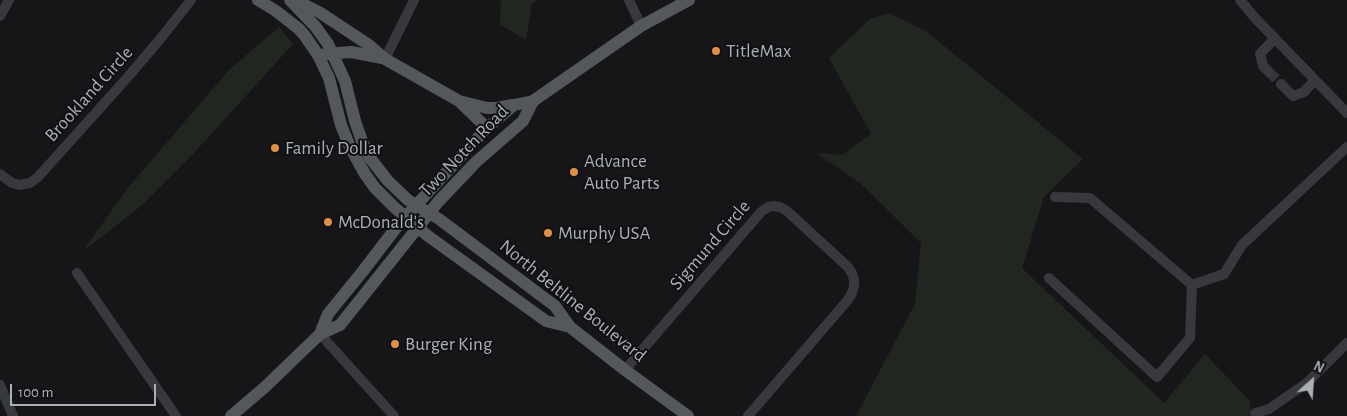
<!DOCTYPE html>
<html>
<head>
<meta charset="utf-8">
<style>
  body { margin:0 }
  #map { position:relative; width:1347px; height:416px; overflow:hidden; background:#161618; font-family:"Alegreya Sans",sans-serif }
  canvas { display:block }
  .north { position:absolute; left:1287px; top:356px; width:50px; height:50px; -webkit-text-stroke:4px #111113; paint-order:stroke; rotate:26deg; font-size:14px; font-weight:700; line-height:20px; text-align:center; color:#a9b0b6 }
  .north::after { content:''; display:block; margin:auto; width:18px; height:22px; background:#a9b0b6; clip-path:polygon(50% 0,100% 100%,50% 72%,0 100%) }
  .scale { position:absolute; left:10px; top:384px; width:146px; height:22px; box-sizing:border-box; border:2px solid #a9b0b6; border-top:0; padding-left:6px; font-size:15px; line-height:18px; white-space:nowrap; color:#a9b0b6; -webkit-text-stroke:4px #111113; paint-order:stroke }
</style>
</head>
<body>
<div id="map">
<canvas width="1347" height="416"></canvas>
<div class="north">N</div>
<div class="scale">100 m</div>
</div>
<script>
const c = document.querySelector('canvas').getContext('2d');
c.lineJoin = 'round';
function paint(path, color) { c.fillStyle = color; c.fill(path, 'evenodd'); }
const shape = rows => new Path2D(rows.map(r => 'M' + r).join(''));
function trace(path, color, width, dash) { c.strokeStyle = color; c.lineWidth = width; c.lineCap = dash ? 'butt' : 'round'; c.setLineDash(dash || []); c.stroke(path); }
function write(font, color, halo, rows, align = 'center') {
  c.font = font + ' "Alegreya Sans",sans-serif'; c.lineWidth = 4; c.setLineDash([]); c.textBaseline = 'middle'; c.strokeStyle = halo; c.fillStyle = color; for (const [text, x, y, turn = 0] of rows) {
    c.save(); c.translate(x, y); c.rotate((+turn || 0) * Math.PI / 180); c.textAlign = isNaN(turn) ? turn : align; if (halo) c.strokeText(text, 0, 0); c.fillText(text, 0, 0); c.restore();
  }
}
const green = shape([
  [501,0,538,0,532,4,526,40,500,24],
  [889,13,926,31,1083,159,1044,197,1022,268,1164,403,1205,354,1250,401,1250,416,856,416,915,304,921,243,860,183,816,153,842,155,871,134,829,58,870,19],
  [279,27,293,44,194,153,141,206,83,251,127,189,229,70]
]);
const minorTunnel = shape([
  [1269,72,1281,84]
]);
const minor = shape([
  [629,0,641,26],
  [1240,0,1255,18,1347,113],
  [0,16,9,0],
  [385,59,414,0],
  [1269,72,1263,66,1260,54,1275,38],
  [1281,84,1293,96,1304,92,1315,80],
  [0,174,12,183,19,185,30,183,38,177,127,78,161,38,191,0],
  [77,273,176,416],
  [1049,278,1157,377,1190,338,1192,285,1090,198,1055,197],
  [1192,285,1224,274,1242,245,1347,147],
  [320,334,394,416],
  [625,370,761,212,768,207,774,206,780,207,787,211,848,267,852,273,854,280,854,286,852,293,847,301,748,416],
  [0,385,13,416],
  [1255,413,1269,409,1308,382,1347,343]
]);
const major = shape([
  [258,0,276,11,299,29,305,36,318,55,329,78,341,125,350,147,365,174,375,188,394,207,428,236,546,321,570,327],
  [290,0,315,26,328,44,345,81,355,121,362,141,370,158,388,181,408,200,439,219,555,306,570,327,625,370,688,416],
  [295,0,319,12,369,45,385,59,459,101,487,108,497,108,512,105],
  [325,54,351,52,382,58],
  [461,103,487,128],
  [320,334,328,314,363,271,399,224,487,128,514,105,533,101,641,26,689,0],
  [231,416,265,387,320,334,340,325,438,202,476,162,523,121,533,101]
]);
const markers = [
  [716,51,5,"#df9047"],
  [275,148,5,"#df9047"],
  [574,172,5,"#df9047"],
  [328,222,5,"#df9047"],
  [548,233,5,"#df9047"],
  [395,344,5,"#df9047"]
];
const poiNames = [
  ["TitleMax",726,51],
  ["Family Dollar",285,148],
  ["Advance",584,161],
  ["Auto Parts",584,183],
  ["McDonald's",338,222],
  ["Murphy USA",558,233],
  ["Burger King",405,344]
];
const streetNames = [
  ["Brookland Circle",89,94,-48],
  ["Two Notch Road",464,151,-46],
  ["Sigmund Circle",710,245,-49],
  ["North Beltline Boulevard",573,301,39]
];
paint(green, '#212720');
trace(minorTunnel, '#333538', 10, [10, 5]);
trace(minor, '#37393c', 10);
trace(major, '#54575b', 12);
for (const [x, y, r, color] of markers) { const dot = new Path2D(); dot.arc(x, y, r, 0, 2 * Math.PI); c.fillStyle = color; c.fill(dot); trace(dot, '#111113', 2); }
write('19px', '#a9b0b6', '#111113', poiNames, 'left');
write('19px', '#a9b0b6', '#111113', streetNames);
</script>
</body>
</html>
